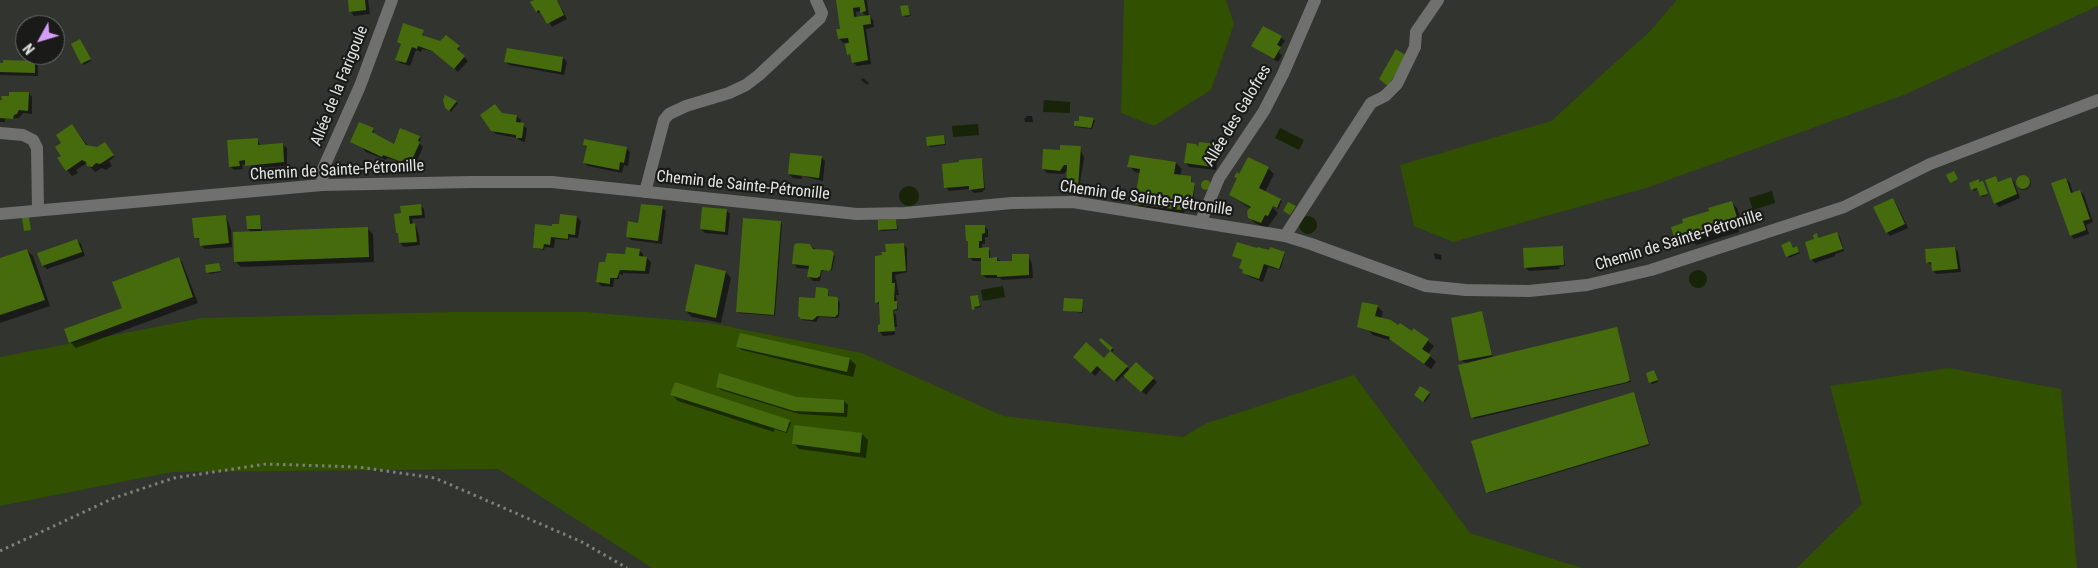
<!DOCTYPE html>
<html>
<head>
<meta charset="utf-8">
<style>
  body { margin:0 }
  #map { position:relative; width:2098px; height:568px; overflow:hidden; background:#31342f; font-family:"Roboto Condensed",sans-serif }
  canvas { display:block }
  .north { position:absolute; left:15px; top:15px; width:50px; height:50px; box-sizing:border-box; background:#1a1b19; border:1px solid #6a6c69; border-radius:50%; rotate:231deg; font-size:14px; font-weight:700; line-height:20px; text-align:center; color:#e3e5e2 }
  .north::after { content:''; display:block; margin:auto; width:18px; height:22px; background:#d49cfb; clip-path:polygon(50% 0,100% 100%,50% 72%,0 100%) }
</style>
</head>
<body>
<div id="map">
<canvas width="2098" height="568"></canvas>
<div class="north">N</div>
</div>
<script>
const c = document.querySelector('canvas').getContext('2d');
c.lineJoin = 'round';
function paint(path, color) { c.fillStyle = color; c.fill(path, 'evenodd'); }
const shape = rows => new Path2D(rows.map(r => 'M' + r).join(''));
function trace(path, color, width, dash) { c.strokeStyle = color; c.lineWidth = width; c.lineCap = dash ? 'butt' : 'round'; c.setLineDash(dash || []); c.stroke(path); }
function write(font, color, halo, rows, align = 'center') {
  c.font = font + ' "Roboto Condensed",sans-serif'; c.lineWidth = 4.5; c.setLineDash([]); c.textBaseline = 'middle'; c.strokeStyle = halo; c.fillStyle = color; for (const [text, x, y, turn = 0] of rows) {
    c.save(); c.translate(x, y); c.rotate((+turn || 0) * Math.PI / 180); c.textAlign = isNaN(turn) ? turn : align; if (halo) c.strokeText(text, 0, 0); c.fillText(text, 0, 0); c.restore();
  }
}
const green = shape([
  [1124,0,1226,0,1234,24,1211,90,1154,126,1121,113],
  [1677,0,2098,0,2098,6,1904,95,1646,188,1453,242,1414,226,1400,165,1551,121,1650,31],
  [453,312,587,312,710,323,862,353,1003,416,1183,437,1207,423,1354,375,1470,533,1582,568,652,568,498,469,172,472,0,506,0,357,202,318],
  [1949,368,2061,389,2077,568,1797,568,1862,504,1830,386]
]);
const water = shape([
  [1044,100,1070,102,1070,113,1043,112],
  [978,124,979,135,953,137,952,126],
  [1280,128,1304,140,1299,150,1275,138],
  '899 196a10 10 0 1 1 20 0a10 10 0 1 1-20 0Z',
  [1772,191,1775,203,1753,210,1749,198],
  '1299 225a9 9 0 1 1 18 0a9 9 0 1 1-18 0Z',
  '1689 279a9 9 0 1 1 18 0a9 9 0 1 1-18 0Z',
  [1003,286,1005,297,983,301,981,290]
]);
const shadow = shape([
  [349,0,368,0,370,14,354,16,351,12],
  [536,0,557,0,567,19,552,27,542,11,538,13,537,12,532,2],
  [837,0,867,0,869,16,873,20,874,27,866,29,871,64,857,66,853,62,852,55,848,54,851,47,850,42,843,43,840,39,838,30,842,30],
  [861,11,866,16,857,18,856,12],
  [908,6,911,16,905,17,902,7],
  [422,33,427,38,441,43,446,36,460,48,458,51,468,61,458,72,435,52,422,49,421,52,416,50,410,66,400,63,397,59,402,45,398,42],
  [1281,37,1285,41,1280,48,1279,53,1282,55,1278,62,1253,46],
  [81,43,91,61,84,65,73,44],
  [508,49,563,58,567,62,564,75,509,65,505,61],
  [35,62,38,66,38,76,0,75,0,65],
  [863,78,869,83,867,85,861,80],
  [29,93,32,97,32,114,23,113,19,118,5,119,5,122,0,122,0,101],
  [446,97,458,103,451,112,446,107],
  [502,114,517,116,521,120,520,124,527,128,525,142,521,141,517,138,496,134,492,130],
  [1026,116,1032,116,1033,122,1025,122,1024,118,1026,119],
  [1080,118,1094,119,1095,121,1092,129,1076,127,1075,125,1080,123],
  [72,125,88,146,97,148,106,145,114,157,109,161,112,166,106,170,102,168,95,172,87,163,76,170,78,173,72,176,67,170,63,156,63,143],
  [373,129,374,131,373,134,394,146,401,130,420,138,421,139,419,143,423,147,415,165,405,161,404,163,387,158,386,160,366,152,363,148],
  [944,136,946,145,930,147,928,145],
  [257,139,261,146,283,145,287,148,287,166,256,168,254,166,242,164,243,169,234,170,230,166],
  [1188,144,1199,147,1215,145,1218,154,1216,170,1189,167,1186,163],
  [584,145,626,148,630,152,628,166,624,165,622,173,588,166,584,163,588,148],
  [1080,148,1084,158,1079,189,1067,187,1068,169,1064,174,1047,173,1043,169,1061,151],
  [821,157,825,161,823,181,802,176,802,179,793,178,789,174],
  [982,159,985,190,983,190,983,192,974,193,970,189,949,191,946,187],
  [1176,163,1182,169,1180,176,1191,177,1192,184,1195,186,1193,201,1188,200,1188,204,1185,203,1184,213,1139,207,1136,203,1140,173,1135,172,1129,166],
  [1268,168,1274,174,1265,192,1282,201,1278,209,1270,205,1278,213,1267,228,1255,223,1249,217,1251,209,1230,195],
  '2017 183a7 7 0 1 1 14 0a7 7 0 1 1-14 0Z',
  [1995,178,2000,183,2011,179,2014,182,2020,198,1999,207,1995,203],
  [2066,179,2070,183,2073,193,2080,191,2084,195,2093,222,2086,225,2089,234,2074,239,2071,235],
  [1208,181,1211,183,1209,192,1203,187,1204,182],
  [1978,181,1984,184,1988,195,1982,197,1978,189,1974,191,1973,189],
  [1893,200,1896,203,1908,228,1890,236,1887,232],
  [1731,202,1737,208,1741,220,1733,213,1741,224,1738,226,1739,232,1696,245,1694,243,1682,246,1676,241,1710,212],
  [420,205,424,209,425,218,412,219,413,225,416,226,419,236,420,245,404,247,400,243,402,214],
  [662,208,666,211,662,244,631,240,628,236,640,224],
  [726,210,730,214,728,235,705,233,701,229],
  [226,216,231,230,232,247,205,249,201,245,201,241,195,237],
  [260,216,262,232,368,229,373,234,374,262,241,267,235,261,252,233,248,229],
  [577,217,581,221,578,238,569,237,569,240,555,239,554,248,545,247,544,250,534,248,552,227,560,226],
  [896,220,898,230,881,231,879,229],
  [781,222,782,224,775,316,739,313,738,312],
  [984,226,988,230,988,237,985,237,985,244,982,244,982,249,990,250,990,259,997,258,1001,262,1014,262,1028,255,1032,264,1033,278,1002,280,1000,278,986,278,983,275,983,261,973,261,969,257,970,243,967,240],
  [1836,233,1840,237,1844,251,1835,254,1835,256,1815,263,1811,259,1816,235,1819,239],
  [77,240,81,244,85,256,47,269,43,266],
  [903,244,907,248,907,272,895,275,899,295,896,295,898,310,892,311,896,315,897,327,895,327,895,335,883,336,880,332,882,326,880,306,877,302,888,256],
  [809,245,817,250,830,251,835,256,832,270,822,271,820,281,813,281,809,277,810,269,797,268,794,264],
  [1783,245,1798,249,1800,253,1789,258],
  [1563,247,1565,266,1559,267,1560,269,1529,271,1525,267],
  [1955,248,1958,252,1961,272,1937,274,1933,271,1933,266,1927,262],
  [27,250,33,256,50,306,0,323,0,259],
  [639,250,643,254,643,257,647,258,651,262,649,274,623,273,623,275,619,274,619,279,614,279,613,287,601,286,598,282,607,263],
  [1261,251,1285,254,1280,270,1268,267,1263,282,1248,276,1241,268,1243,261,1233,256],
  [1434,253,1441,255,1442,260,1435,259],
  [179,259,182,262,198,303,76,348,70,342,124,309],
  [219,264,221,272,209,274,208,272],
  [726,272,731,278,721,323,692,317,686,311],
  [828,291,829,297,838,300,840,303,839,316,837,318,819,317,816,322,803,320,799,316],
  [978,296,981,307,975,308,975,311,972,297],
  [1082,300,1083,313,1065,310],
  [1377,306,1383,312,1381,319,1416,336,1418,333,1434,346,1428,354,1436,362,1431,369,1392,341,1373,335,1367,329,1358,327],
  [1482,312,1493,358,1616,328,1631,382,1474,419,1468,364,1460,360],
  [741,335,850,359,856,365,853,377,742,350,738,347],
  [1101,340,1114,350,1111,353,1130,370,1136,363,1157,382,1146,395,1125,376,1124,378,1122,376,1117,382,1102,368,1095,376,1074,357,1104,360,1112,351],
  [1654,372,1658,382,1652,384,1650,382],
  [718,387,797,398,844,401,848,405,847,417,799,414,721,390],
  [1429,393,1430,395,1425,402,1417,396],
  [672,395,789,421,791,423,787,433,774,429,774,432,678,401],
  [1635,395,1650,445,1489,493,1487,492],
  [862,434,868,440,866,458,799,449,793,443]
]);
const building = shape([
  [348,0,365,0,366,10,349,12],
  [534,0,557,0,564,15,547,24,539,10,536,12,530,2],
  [836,0,864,0,866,11,860,13,860,7,853,8,854,17,870,15,871,24,863,25,868,60,852,63,850,54,847,55,845,44,849,43,848,38,838,39,836,29,840,29],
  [908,5,910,15,902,16,900,6],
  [403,23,424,30,422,35,440,41,446,35,460,46,457,49,465,56,454,69,432,51,418,46,417,49,412,47,406,63,395,60,401,44,397,42],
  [1263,26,1282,36,1277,45,1281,47,1274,59,1251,46],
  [80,39,91,59,81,64,71,44],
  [507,48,563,57,561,72,504,62],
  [1396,49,1407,56,1388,86,1379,79],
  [3,60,35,61,35,73,0,72,0,63,3,63],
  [9,92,29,92,28,111,19,110,17,114,14,115,13,119,0,118,0,100,2,100,1,96,9,96],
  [445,95,457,101,449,111,445,108,443,100],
  [495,104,502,113,517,115,516,122,524,123,522,138,516,138,516,135,491,131,480,115],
  [1079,116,1094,118,1091,128,1074,126,1074,121,1079,121],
  [359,122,374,128,372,132,394,144,400,128,420,136,418,141,420,142,411,162,404,159,402,162,383,155,382,157,350,142],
  [72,124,86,145,97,147,105,142,114,155,100,164,96,163,92,167,87,166,86,162,82,160,66,171,57,158,61,156,55,147,61,143,56,135],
  [944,135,945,144,927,146,926,137],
  [258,138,258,145,283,143,284,162,245,166,245,160,239,161,240,166,229,167,227,140],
  [584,139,627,147,624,163,620,162,619,170,583,163,587,146,583,145],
  [1199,142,1216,144,1213,167,1184,163,1187,143,1196,144,1198,147],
  [1060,145,1081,146,1078,188,1066,187,1067,165,1064,165,1060,171,1042,169,1043,149,1060,150],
  [790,153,822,156,819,178,788,174],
  [1130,155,1176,162,1174,174,1191,176,1191,182,1195,183,1192,200,1182,198,1181,210,1134,204,1140,169,1127,167],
  [1248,157,1269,167,1259,188,1281,199,1277,208,1273,206,1268,216,1265,215,1261,223,1248,218,1247,211,1251,207,1229,195,1237,178,1234,177,1237,172,1239,174],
  [982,158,984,188,969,190,969,186,944,188,942,164,959,162,959,160],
  [1954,171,1958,179,1950,183,1946,175],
  '2016 182a7 7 0 1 1 14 0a7 7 0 1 1-14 0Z',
  [1996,176,1998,182,2011,177,2017,194,1994,204,1985,180],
  [2066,178,2071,193,2080,190,2090,219,2083,221,2086,230,2070,236,2051,183],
  [1979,179,1979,182,1983,181,1988,194,1980,196,1977,188,1971,190,1969,183],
  '1201 185a5 5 0 1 1 10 0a5 5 0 1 1-10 0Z',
  [1893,198,1905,224,1886,233,1873,207],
  [1732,201,1739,224,1689,239,1688,237,1675,241,1671,227,1683,223,1682,219,1709,211,1708,208],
  [1288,202,1296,206,1290,215,1283,211],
  [421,204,422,215,409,216,410,224,415,223,417,242,399,243,398,233,396,233,394,214,401,213,400,206],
  [641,204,663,206,658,241,626,237,628,221,638,223],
  [702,207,727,209,725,232,700,229],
  [560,214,577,216,575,235,568,234,568,239,551,237,550,245,544,244,543,249,533,248,535,224,552,226,552,224,559,224],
  [226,215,229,243,200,246,199,238,194,238,192,218],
  [260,215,261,229,247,229,246,216],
  [29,217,31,230,24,231,22,218],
  [743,218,781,221,774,315,736,312],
  [896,219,897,229,878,230,878,220],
  [965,225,985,225,985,233,982,234,982,241,979,241,979,248,989,247,989,258,997,257,997,261,1012,261,1012,254,1029,254,1029,275,997,277,997,275,981,275,981,258,968,258,968,241,966,241],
  [368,227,369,257,234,262,233,232],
  [1837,232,1843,249,1810,260,1805,242,1814,239,1813,235,1817,233,1818,238],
  [77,239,82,252,42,266,37,253],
  [1790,241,1793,248,1797,246,1799,252,1786,257,1781,245],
  [1237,242,1257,248,1258,247,1269,250,1270,247,1285,252,1279,269,1264,264,1259,279,1242,273,1243,270,1239,268,1242,260,1232,256],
  [797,243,810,244,813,249,831,250,834,253,831,269,829,271,821,270,820,276,817,278,807,277,809,266,792,264,794,245],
  [904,243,906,271,892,272,892,283,895,283,894,301,897,301,897,309,893,310,895,331,878,332,878,325,880,324,879,302,875,303,875,256,882,255,881,252,886,252,885,244],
  [1563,246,1564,265,1524,268,1523,248],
  [626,247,640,249,639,256,647,257,645,271,620,270,617,278,610,278,610,284,596,282,599,262,605,262,607,253,625,254],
  [1955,247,1958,269,1932,271,1931,262,1926,263,1925,249],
  [27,249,45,300,0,315,0,258],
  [179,257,193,297,69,343,64,329,122,308,112,282],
  [219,263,221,271,206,273,205,265],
  [695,264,726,271,716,318,685,311],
  [816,287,825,288,828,289,828,296,837,297,838,299,838,314,835,317,817,316,813,320,801,319,798,316,799,297,815,298],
  [978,295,980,306,974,307,975,309,972,310,970,296],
  [1064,298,1083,299,1082,312,1063,311],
  [1362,302,1378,305,1375,316,1391,320,1398,325,1400,323,1412,331,1413,328,1429,339,1422,349,1431,355,1424,364,1389,339,1390,337,1357,327],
  [1482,311,1492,355,1459,361,1451,318],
  [1617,327,1630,380,1627,382,1471,418,1458,365],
  [740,333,850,358,847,372,736,347],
  [1101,338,1113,348,1110,351,1128,366,1114,381,1097,366,1091,373,1073,357,1086,342,1104,358,1110,351,1099,340],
  [1136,362,1154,378,1141,392,1123,376],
  [1654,370,1658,380,1649,383,1646,373],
  [719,373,797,397,844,400,844,413,794,411,716,387],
  [675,382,790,420,786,432,670,395],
  [1420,386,1430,392,1423,402,1414,395],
  [1634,392,1649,444,1486,493,1471,441],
  [794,425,862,433,860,453,792,444]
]);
const path = shape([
  [0,551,114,498,174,478,266,464,358,467,435,478,582,542,627,568]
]);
const minor = shape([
  [0,133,23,135,33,140,37,148,38,210],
  [322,185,323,169,360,86,392,0],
  [645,192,664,120,669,114,686,106,729,93,746,85,759,75,820,18,822,13,816,0],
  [0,214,322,185,471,182,552,182,857,214,905,213,1012,203,1073,202,1285,236,1311,244,1426,286,1466,290,1529,291,1587,285,1651,270,1844,207,1930,164,2098,100],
  [1201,221,1219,178,1264,111,1283,74,1315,0],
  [1285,236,1371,103,1385,96,1397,84,1415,47,1416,32,1438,0]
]);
const streetNames = [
  ["Allée de la Farigoule",340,86,-68],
  ["Allée des Galofres",1238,116,-59],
  ["Chemin de Sainte-Pétronille",337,171,-3],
  ["Chemin de Sainte-Pétronille",743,186,6],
  ["Chemin de Sainte-Pétronille",1146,199,8],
  ["Chemin de Sainte-Pétronille",1679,241,-17]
];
paint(green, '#315000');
paint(water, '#172408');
paint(shadow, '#0007');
paint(building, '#456b0c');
trace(path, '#7d7f7b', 3, [2.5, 4]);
trace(minor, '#70716f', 12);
write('16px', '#e3e5e2', '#1a1b19', streetNames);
</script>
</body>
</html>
